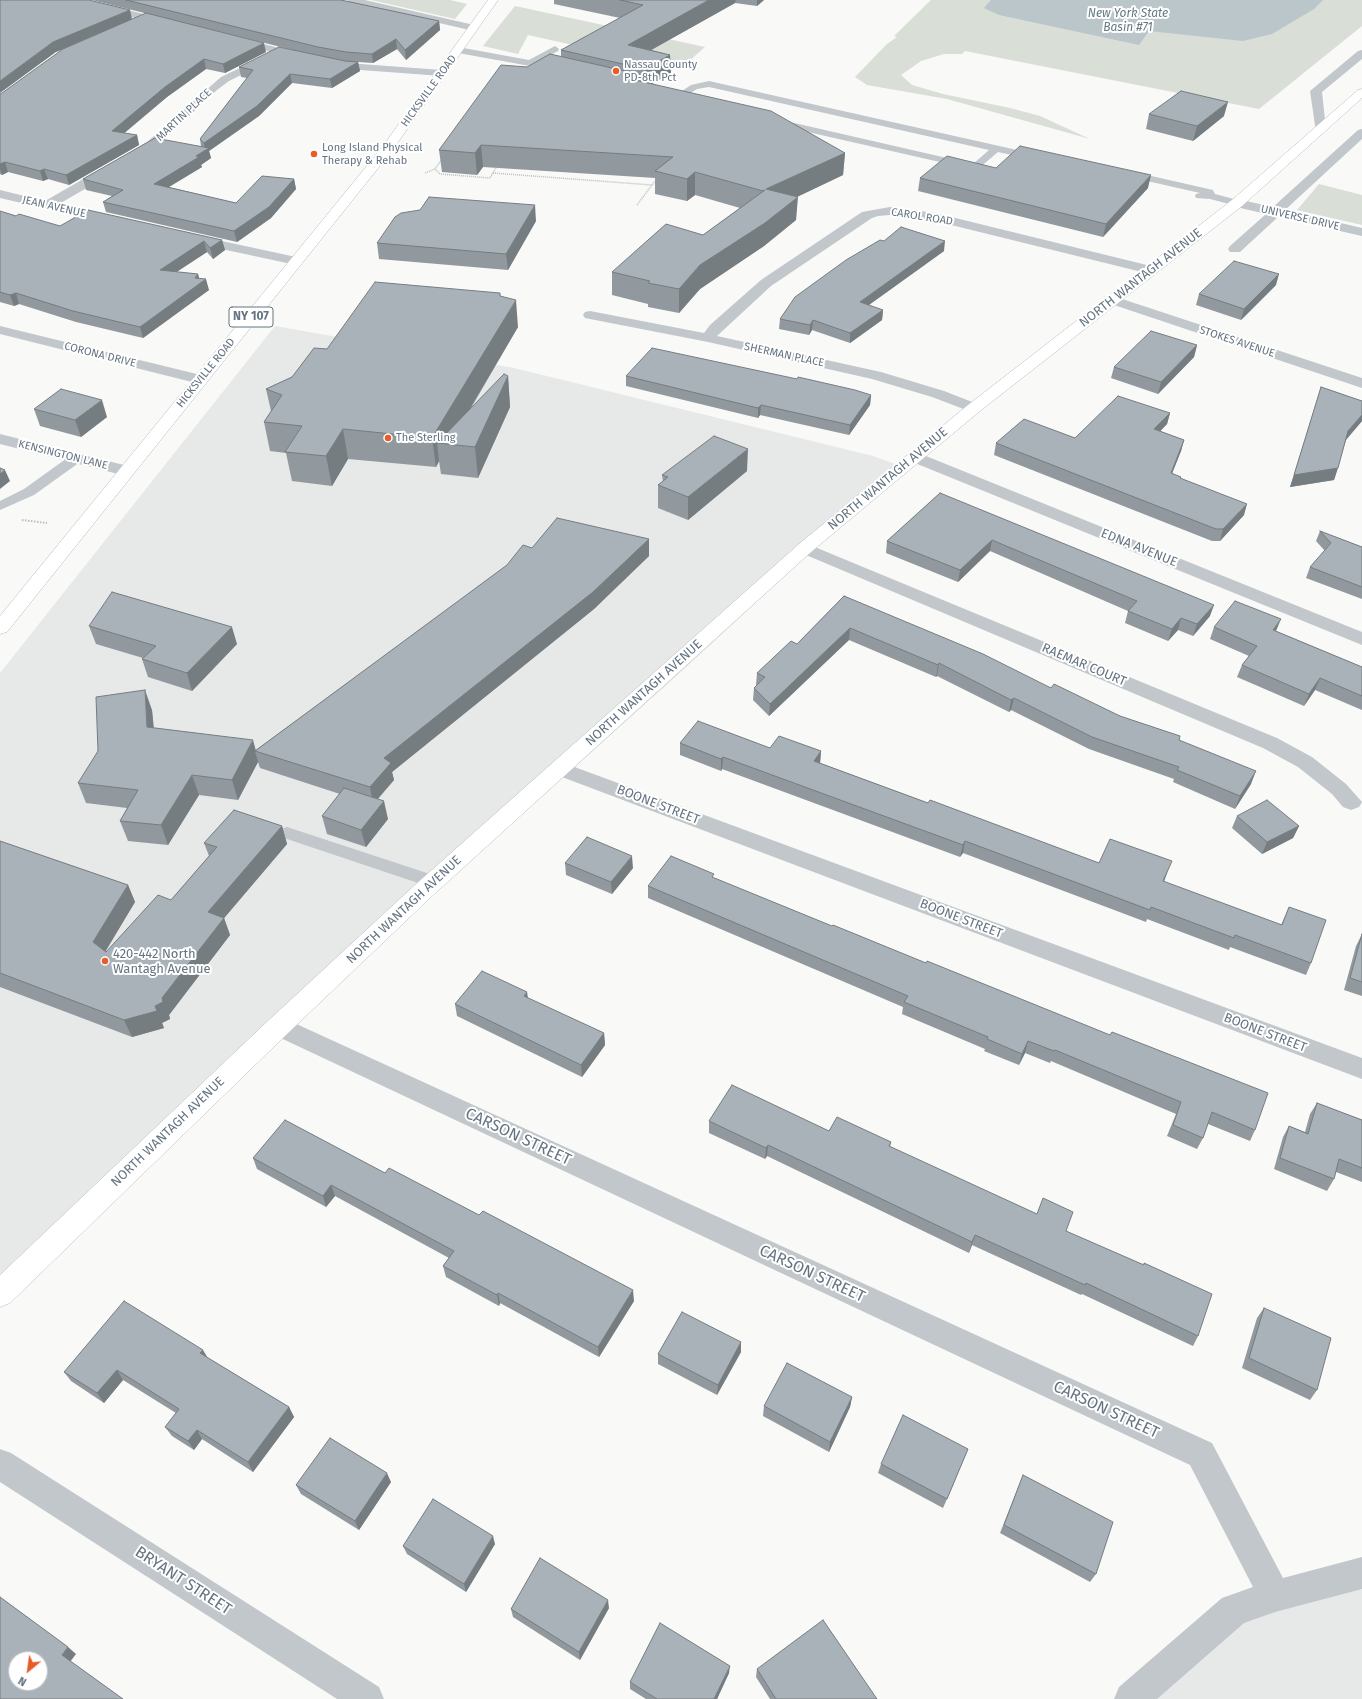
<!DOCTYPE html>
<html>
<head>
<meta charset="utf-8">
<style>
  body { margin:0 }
  #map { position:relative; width:1362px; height:1699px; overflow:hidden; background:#f9f9f7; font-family:"Fira Sans",sans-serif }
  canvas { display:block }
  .north { position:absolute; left:8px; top:1651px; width:40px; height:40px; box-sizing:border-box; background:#fff; border:1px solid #c1c7cd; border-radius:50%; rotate:209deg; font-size:11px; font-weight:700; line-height:16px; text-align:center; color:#647482 }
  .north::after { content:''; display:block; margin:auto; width:14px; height:18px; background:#e65d2a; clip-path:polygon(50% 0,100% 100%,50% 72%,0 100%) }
</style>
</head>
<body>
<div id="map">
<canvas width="1362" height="1699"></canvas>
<div class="north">N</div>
</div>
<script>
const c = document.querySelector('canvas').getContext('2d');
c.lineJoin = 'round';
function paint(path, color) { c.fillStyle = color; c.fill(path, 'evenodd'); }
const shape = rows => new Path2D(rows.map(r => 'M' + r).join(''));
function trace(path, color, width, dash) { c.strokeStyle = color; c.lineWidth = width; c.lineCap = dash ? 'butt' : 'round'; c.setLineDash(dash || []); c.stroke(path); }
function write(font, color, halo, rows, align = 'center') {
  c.font = font + ' "Fira Sans",sans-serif'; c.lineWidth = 4; c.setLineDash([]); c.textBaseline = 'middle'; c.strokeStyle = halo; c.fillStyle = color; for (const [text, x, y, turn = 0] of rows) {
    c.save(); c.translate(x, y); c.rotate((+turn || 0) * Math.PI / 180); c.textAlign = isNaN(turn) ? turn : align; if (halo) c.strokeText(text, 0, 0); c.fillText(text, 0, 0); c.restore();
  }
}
const built = shape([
  [275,326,514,368,873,456,909,469,805,557,682,671,370,951,0,1305,0,673],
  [1362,1582,1362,1699,1134,1699,1237,1616]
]);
const green = shape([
  [371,0,450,0,467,4,455,19],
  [931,0,1362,0,1362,26,1259,109,965,51,962,54,944,54,921,61,901,75,912,85,943,94,1010,108,1040,116,1090,139,947,99,867,85,855,77,887,44,897,37,894,36],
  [515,6,705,47,680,69,528,35,518,54,483,46],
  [1319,184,1362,195,1362,225,1297,210]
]);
const water = shape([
  [991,0,1323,0,1314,9,1272,34,1243,41,1149,31,1139,45,999,15,984,8]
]);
const pathFar1 = shape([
  [435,169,440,174,490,178,497,166],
  [425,173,435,169,442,159],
  [493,173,652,185,657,179],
  [637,205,652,185]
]);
const path = shape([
  [22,520,47,523]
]);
const service = shape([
  [555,46,559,49,558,51,530,66,458,53,454,50,458,47,529,60,555,46],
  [709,81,1035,154,1040,157,1035,160,998,152,978,169,975,170,777,125,772,122,777,119,973,164,989,150,709,87,697,89,677,101,674,102,670,99,691,85,709,81],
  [1127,174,1147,175,1213,190,1215,194,1241,201,1242,203,1237,206,1210,199,1196,198,1195,196,1196,194,1200,193,1147,181,1124,179,1122,177,1127,174],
  [75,455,81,459,80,462,34,495,0,510,0,501,24,489,70,456,75,455],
  [287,827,439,877,442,882,439,887,433,888,281,837,279,833,281,829,287,827]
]);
const minor = shape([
  [69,0,87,0,172,21,173,23,168,26,70,2,69,0],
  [347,0,365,0,474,25,479,28,474,31,352,3,347,0],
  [236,37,319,58,347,63,442,70,448,73,442,76,347,69,319,64,232,42,231,40,236,37],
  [1362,50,1362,59,1322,92,1326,129,1320,133,1316,132,1310,91,1358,51,1362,50],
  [267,55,272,58,271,60,229,81,217,90,154,149,59,204,117,217,119,220,117,223,112,224,0,198,0,190,45,201,146,143,221,77,267,55],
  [1362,129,1362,139,1285,210,1362,228,1362,236,1278,217,1240,252,1230,252,1228,249,1230,246,1266,214,1232,206,1230,203,1232,200,1237,199,1273,207,1358,130,1362,129],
  [890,207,935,213,1155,267,1157,270,1155,273,1150,274,935,221,890,215,878,216,872,218,771,286,717,336,881,372,944,391,980,405,982,408,980,411,974,413,932,397,872,379,708,342,590,319,585,318,583,315,585,312,590,311,704,333,710,325,761,280,862,212,890,207],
  [194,235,296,257,301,258,303,261,301,264,296,265,189,242,187,239,189,236,194,235],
  [1113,296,1362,378,1362,388,1108,303,1106,300,1108,297,1113,296],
  [0,326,205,376,208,379,205,382,200,384,0,334,0,326],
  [0,434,132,467,134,471,132,475,126,476,0,444,0,434],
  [916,452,1362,632,1362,645,910,461,908,457,910,453,916,452],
  [805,543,1277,738,1312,757,1346,784,1362,802,1359,807,1351,810,1343,807,1332,794,1298,767,1263,748,799,552,796,548,799,544,805,543],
  [561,762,1362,1058,1362,1079,554,774,551,769,554,764,561,762],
  [279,1016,1212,1443,1283,1578,1362,1557,1362,1589,1275,1612,1244,1623,1157,1699,1114,1699,1119,1687,1222,1598,1253,1587,1190,1465,270,1033,267,1026,270,1019,279,1016],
  [0,1449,11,1453,379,1687,384,1699,337,1699,0,1482,0,1449]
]);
const secondary = shape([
  [1362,89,1362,98,1242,206,980,411,811,552,431,897,288,1033,10,1303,0,1307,0,1275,270,1019,415,885,799,544,968,405,1232,200,1358,90,1362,89]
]);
const primary = shape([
  [488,0,498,0,391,152,7,632,0,634,0,616,383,146,488,0]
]);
const wall = shape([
  [0,0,132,19,266,52,225,73,206,69,167,97,124,133,137,135,139,145,69,185,48,179,43,181,8,172,2,175,0,174,0,94,2,93,93,36,56,52],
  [92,0,341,0,439,21,440,30,406,60,397,49,373,63,358,62,360,71,332,88,292,83,259,116,209,151,211,158,201,165,202,167,169,187,236,203,294,179,296,189,271,218,237,242,106,212,103,202,112,196,86,190,83,179,201,146,200,139,247,78,241,77,239,67,293,50],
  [554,0,764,0,757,6,735,3,651,50,670,55,671,73,652,84,845,153,843,175,797,197,796,220,764,246,700,289,679,313,648,307,648,304,612,295,612,272,703,235,740,208,695,195,687,201,655,194,655,178,483,167,477,175,442,172,439,150,527,67,561,57,561,50,620,18,554,4],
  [1149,114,1224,116,1193,141,1146,129],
  [996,168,1148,188,1103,237,918,191,920,178],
  [0,211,16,216,60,226,222,240,225,250,213,259,207,252,176,272,198,274,199,278,209,290,143,338,76,322,19,304,14,306,0,302],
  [536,221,508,270,379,259,377,243],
  [884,241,944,251,869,305,883,310,882,320,850,343,812,330,809,335,779,329,780,319],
  [1276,285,1241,320,1196,305,1199,294],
  [500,293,500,296,518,327,471,408,508,376,510,407,478,478,441,474,439,461,436,467,348,459,332,486,292,481,286,453,270,451,264,422,271,411,266,389,292,377,327,349],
  [1197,345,1194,357,1158,394,1111,378,1114,367],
  [626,376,871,395,870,405,849,435,760,415,758,418,626,386],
  [1321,387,1362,401,1362,421,1346,440,1334,480,1290,487],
  [34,409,107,417,81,437,40,426],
  [1170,413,1167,424,1160,431,1184,440,1181,451,1172,473,1244,515,1220,541,1212,541,994,455,996,443,1075,438],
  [747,471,688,520,658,508,658,485,663,481,662,475],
  [940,493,1210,616,1193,636,1178,630,1168,641,1125,623,1128,611,990,551,958,582,886,553,887,541],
  [1320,531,1362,547,1362,599,1306,578,1310,567,1325,551,1316,541],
  [532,548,649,556,594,609,392,772,394,780,378,799,388,819,366,847,327,834,322,816,340,794,260,768,258,762,238,800,199,795,168,845,128,841,120,821,127,808,86,803,78,783,152,710,154,728,256,750],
  [844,596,1051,688,1179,740,1251,784,1235,809,1173,782,1174,779,1089,749,1011,710,1009,712,937,676,936,677,849,640,769,716,753,700,754,688,757,685,756,685,757,673,797,644],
  [89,626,237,644,192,691,148,677,142,659,143,658,96,644],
  [1214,627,1276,631,1362,667,1362,710,1315,690,1304,706,1237,677,1242,665,1249,656,1210,639],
  [680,743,821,751,820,763,928,803,1099,863,1167,873,1164,882,1281,925,1289,907,1311,963,1306,975,1230,947,1229,950,1147,919,1146,922,963,853,960,857,722,769,721,771,680,755],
  [1237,816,1299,826,1293,838,1262,854,1232,828],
  [282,826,287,844,224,918,230,935,169,1015,170,1019,162,1023,164,1028,132,1037,0,987,0,841,128,885,135,902,105,951,106,952,171,900,209,856,204,843],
  [565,863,633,868,612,894,566,875],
  [714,878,1255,1130,1250,1141,1208,1124,1203,1138,1197,1149,1167,1136,1176,1114,1051,1061,1050,1063,1025,1053,1019,1065,984,1051,985,1049,902,1014,903,1007,648,898,648,886],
  [1362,934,1362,996,1344,990,1356,946],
  [455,1004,604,1033,605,1045,582,1077,457,1016],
  [1317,1103,1362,1120,1362,1182,1336,1172,1334,1179,1327,1191,1274,1169,1283,1137,1289,1126,1305,1132,1310,1114],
  [709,1121,829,1131,891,1142,890,1147,1066,1231,1198,1336,1193,1346,1082,1294,1081,1295,972,1245,969,1253,767,1156,765,1159,709,1133],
  [253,1158,385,1173,634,1301,599,1357,500,1303,499,1306,446,1277,443,1266,449,1258,335,1196,326,1207,257,1169],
  [1264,1308,1317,1390,1310,1400,1242,1368,1257,1318],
  [741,1342,741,1352,717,1395,658,1364,658,1354],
  [208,1358,289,1407,294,1417,253,1472,202,1439,194,1450,172,1436,165,1427,176,1413,123,1380,104,1403,71,1381,64,1372],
  [852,1397,850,1407,829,1452,763,1416,764,1406],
  [968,1449,943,1508,878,1473,881,1464],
  [1023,1475,1096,1574,1090,1582,1000,1533],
  [391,1482,359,1530,301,1494,296,1485],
  [495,1544,466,1592,407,1554,403,1546],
  [609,1608,580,1660,513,1617,511,1609],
  [757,1669,877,1699,770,1699,756,1677],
  [729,1673,717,1699,646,1699,630,1689,630,1682]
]);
const shadedWall = shape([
  [709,0,736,0,735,3,628,63,628,45],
  [757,0,764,0,757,6],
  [130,10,132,19,56,52,0,93,0,81,53,42],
  [439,21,440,30,406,60,405,50],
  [396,39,397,49,373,63,372,54],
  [264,43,266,52,225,73,223,64],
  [670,55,671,73,645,88,645,69],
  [204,59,206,69,167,97,115,141,112,131,165,87],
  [358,62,360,71,332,88,330,79],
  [634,73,635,94,626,78],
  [290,74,292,83,259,116,209,151,211,158,201,165,202,167,157,194,154,184,205,150,204,143],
  [1228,102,1224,116,1193,141,1197,126],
  [137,135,139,145,69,185,66,175],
  [481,145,483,167,477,175,475,153],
  [845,153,843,175,765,212,766,189],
  [5,162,8,172,2,175,0,169,0,164],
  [44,169,48,179,43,181,40,171],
  [695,172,695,195,687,201,687,179],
  [1151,175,1148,188,1103,237,1106,224],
  [294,179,296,189,271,218,237,242,234,231],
  [798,197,796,220,764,246,700,289,679,313,679,289,700,265],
  [535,205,536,221,508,270,506,254],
  [222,240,225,250,213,259,210,248],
  [204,241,207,252,163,281,160,270],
  [945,241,944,251,859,312,860,302],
  [198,274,200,283,206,279,209,290,143,338,140,327,195,278],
  [1279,274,1276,285,1241,320,1244,309],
  [16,293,19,304,14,306,10,295],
  [500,293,503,322,516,300,518,327,449,444,437,443,439,461,436,467,432,438,500,296],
  [883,310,882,320,850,343,850,333],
  [813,320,812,330,809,335,810,325],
  [1197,345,1194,357,1158,394,1161,382],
  [508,376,510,407,478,478,475,447],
  [871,395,870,405,849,435,850,425],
  [102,400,107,417,81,437,75,420],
  [761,405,760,415,758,418,758,408],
  [1170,413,1167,424,1151,441,1154,429],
  [1362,415,1362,421,1344,442,1348,431],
  [343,429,348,459,332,486,326,456],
  [1184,440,1181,451,1168,484,1171,473],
  [748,449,747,471,688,520,688,497],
  [1338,468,1334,480,1290,487,1294,475],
  [5,470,10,481,0,489,0,474],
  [1247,504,1244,515,1220,541,1223,529],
  [649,539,649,556,594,609,392,772,394,780,373,804,370,787,384,758],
  [992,540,990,551,958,582,960,570],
  [1214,605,1210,616,1193,636,1197,624],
  [1181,618,1178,630,1168,641,1172,629],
  [1281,619,1276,631,1273,630],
  [232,627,237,644,192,691,187,673],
  [850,628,849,640,769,716,770,704],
  [939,663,937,676,936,677,938,665],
  [1320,678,1315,690,1304,706,1309,694],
  [145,690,152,710,155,748,147,727],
  [1014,698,1011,710,1009,712,1011,700],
  [253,740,256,751,255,751,258,762,238,800,232,780],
  [821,751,820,764,814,761],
  [723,757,722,769,721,771,721,759],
  [1256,771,1251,784,1235,809,1240,796],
  [192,775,199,795,168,845,161,825],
  [384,801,388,819,366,847,361,830],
  [282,826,287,844,214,930,208,912],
  [1299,826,1293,838,1262,854,1267,842],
  [965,841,963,853,960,857,963,845],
  [632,856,633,868,612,894,611,882],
  [1172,861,1167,873,1159,893,1163,881],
  [128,885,135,902,101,959,93,942],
  [224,918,230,935,169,1015,170,1019,162,1023,164,1028,132,1037,124,1020,155,1006],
  [527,992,529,1004,524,996],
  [604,1033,605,1045,582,1077,581,1065],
  [1028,1041,1025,1053,1019,1065,1022,1054],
  [768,1145,767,1156,765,1159,766,1148],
  [331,1185,335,1196,326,1207,323,1196],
  [975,1235,972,1245,969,1253,972,1242],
  [633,1290,634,1301,599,1357,598,1347],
  [498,1293,500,1303,499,1306,497,1295],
  [741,1342,741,1352,717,1395,718,1385],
  [203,1350,209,1360,200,1353],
  [117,1370,123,1380,104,1403,97,1393],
  [852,1397,850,1407,829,1452,830,1442],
  [289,1407,294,1417,253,1472,248,1462],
  [197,1430,202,1439,194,1450,188,1441],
  [968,1449,964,1458,943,1508,947,1499],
  [387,1473,391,1482,359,1530,355,1521],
  [493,1536,495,1544,466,1592,464,1584],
  [608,1600,609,1608,580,1660,579,1652],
  [68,1647,76,1654,70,1662,62,1655],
  [730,1666,729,1673,717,1699,714,1699]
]);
const building = shape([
  [0,0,89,0,130,10,53,42,0,81,0,0],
  [126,0,341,0,439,21,405,50,396,39,372,54,346,52,318,47,126,0],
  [620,0,709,0,628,45,670,55,645,69,561,50,643,5,620,0],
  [146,13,264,43,223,64,204,59,165,87,112,131,137,135,66,175,44,169,40,171,5,162,0,164,0,94,2,93,63,49,146,13],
  [279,47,345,61,358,62,330,79,290,74,257,106,204,143,200,139,253,70,239,67,279,47],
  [550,54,634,73,626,78,771,111,845,153,766,189,798,197,765,223,700,265,679,289,648,283,650,281,612,272,666,224,703,235,765,190,763,191,695,172,687,179,655,171,673,157,481,145,475,153,439,150,501,65,527,67,550,54],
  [1181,91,1228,102,1197,126,1149,114,1181,91],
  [155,138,209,148,196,156,199,157,154,184,236,203,262,176,294,179,269,207,234,231,103,202,123,190,83,179,155,138],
  [1020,146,1151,175,1106,224,920,178,947,156,996,168,1020,146],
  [429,197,535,205,506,254,377,243,395,217,401,213,420,210,429,197],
  [88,210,222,240,210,248,204,241,160,270,198,274,195,278,206,279,140,327,73,311,16,293,10,295,0,292,0,211,16,216,19,214,60,226,88,210],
  [901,227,945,241,860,302,883,310,850,333,813,320,810,325,780,319,795,297,846,260,880,240,884,241,901,227],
  [1234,261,1279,274,1244,309,1199,294,1234,261],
  [375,282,500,293,500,296,516,300,432,438,343,429,326,456,285,452,302,426,264,422,282,395,266,389,292,377,314,348,327,349,375,282],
  [1151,331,1197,345,1161,382,1114,367,1151,331],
  [652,348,797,379,798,377,855,390,871,395,850,425,761,405,758,408,626,376,652,348],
  [504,374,508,376,475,447,437,443,504,374],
  [1321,387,1362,401,1362,415,1348,431,1338,468,1294,475,1321,387],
  [61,389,102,400,75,420,34,409,61,389],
  [1118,396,1170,413,1154,429,1184,440,1171,473,1181,477,1180,478,1247,504,1223,529,1216,529,996,443,1024,419,1075,438,1118,396],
  [714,436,748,449,688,497,658,485,668,477,662,475,714,436],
  [0,468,5,470,0,474,0,468],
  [940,493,1214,605,1197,624,1181,618,1172,629,1128,611,1137,601,992,540,960,570,887,541,940,493],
  [557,518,649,539,593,592,384,758,391,763,370,787,255,751,507,565,523,545,532,548,557,518],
  [1320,531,1362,547,1362,587,1310,567,1331,543,1320,531],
  [112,592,232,627,187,673,142,659,156,646,89,626,112,592],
  [844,596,983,654,1051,688,1054,684,1120,716,1180,736,1179,740,1256,771,1240,796,1177,770,1179,767,1092,737,1014,698,1011,700,939,663,938,665,850,628,770,704,754,688,765,677,757,673,791,641,797,644,844,596],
  [1235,601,1281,619,1273,630,1362,667,1362,696,1320,678,1309,694,1242,665,1257,646,1214,627,1235,601],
  [145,690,147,727,253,740,232,780,192,775,161,825,120,821,138,790,78,783,98,751,96,697,145,690],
  [698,721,770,748,779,736,821,751,814,761,928,803,930,800,1099,863,1110,839,1172,861,1163,881,1282,925,1289,907,1326,920,1311,963,1235,935,1234,938,1151,907,1150,910,965,841,963,845,723,757,721,759,680,743,698,721],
  [344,788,384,801,361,830,322,816,344,788],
  [1267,800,1299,826,1267,842,1237,816,1267,800],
  [234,810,282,826,208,912,224,918,162,998,163,1002,155,1006,157,1011,124,1020,0,973,0,841,128,885,93,942,106,952,158,895,171,900,217,847,204,843,234,810],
  [587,837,632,856,611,882,565,863,587,837],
  [671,856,714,874,712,877,832,926,833,925,926,963,927,961,1110,1035,1112,1032,1268,1093,1255,1130,1212,1112,1203,1138,1173,1125,1181,1102,1055,1050,1054,1051,1028,1041,1022,1054,987,1039,988,1037,904,1002,908,996,648,886,671,856],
  [1362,934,1362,982,1350,978,1362,934],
  [482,971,527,992,524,996,604,1033,581,1065,455,1004,482,971],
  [732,1085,829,1131,837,1117,891,1142,889,1146,1037,1214,1043,1198,1073,1212,1066,1231,1144,1265,1144,1263,1212,1294,1198,1336,1086,1283,1085,1285,975,1235,972,1242,768,1145,766,1148,709,1121,732,1085],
  [1317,1103,1362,1120,1362,1168,1339,1159,1334,1179,1280,1158,1289,1126,1308,1134,1317,1103],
  [285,1120,385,1173,389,1168,479,1215,483,1211,633,1290,598,1347,498,1293,497,1295,443,1266,454,1251,331,1185,323,1196,253,1158,285,1120],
  [124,1301,203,1350,200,1353,289,1407,248,1462,197,1430,188,1441,165,1427,179,1409,117,1370,97,1393,64,1372,124,1301],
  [1264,1308,1331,1338,1317,1390,1249,1358,1264,1308],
  [682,1312,741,1342,718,1385,658,1354,682,1312],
  [787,1363,852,1397,830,1442,764,1406,787,1363],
  [903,1415,968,1449,947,1499,881,1464,903,1415],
  [330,1438,387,1473,355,1521,296,1485,330,1438],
  [1023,1475,1113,1522,1096,1574,1004,1525,1023,1475],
  [433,1499,493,1536,464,1584,403,1546,433,1499],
  [540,1558,608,1600,579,1652,511,1609,540,1558],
  [0,1597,68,1647,62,1655,123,1699,0,1699,0,1597],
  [16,1659,40,1659,40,1683,16,1683,16,1659],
  [823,1620,877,1699,776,1699,757,1669,823,1620],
  [660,1623,730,1666,714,1699,657,1699,630,1682,660,1623]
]);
const markers = [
  [616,71,4,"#e65d2a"],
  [314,154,4,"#e65d2a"],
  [388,438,4,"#e65d2a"],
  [105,961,4,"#e65d2a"]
];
const farPoinames = [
  ["Nassau County",624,65],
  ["PD-8th Pct",624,78],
  ["Long Island Physical",322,148],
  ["Therapy & Rehab",322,161],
  ["The Sterling",396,438]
];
const farStreetnames = [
  ["HICKSVILLE ROAD",429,91,-54],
  ["MARTIN PLACE",184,115,-43],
  ["JEAN AVENUE",54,207,13],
  ["CAROL ROAD",922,217,9],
  ["UNIVERSE DRIVE",1300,218,13],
  ["STOKES AVENUE",1237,342,18],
  ["CORONA DRIVE",100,355,14],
  ["SHERMAN PLACE",784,355,12],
  ["HICKSVILLE ROAD",206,373,-51],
  ["KENSINGTON LANE",63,455,14]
];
const farWaternames = [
  ["New York State",1128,14],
  ["Basin #71",1128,28]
];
const shields = [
  [251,317,44]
];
const shieldNames = [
  ["NY 107",251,317]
];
const streetNames = [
  ["NORTH WANTAGH AVENUE",1141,278,-38],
  ["NORTH WANTAGH AVENUE",888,479,-40],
  ["EDNA AVENUE",1139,548,22],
  ["RAEMAR COURT",1084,665,23],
  ["NORTH WANTAGH AVENUE",644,693,-42],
  ["BOONE STREET",658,805,21],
  ["NORTH WANTAGH AVENUE",404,910,-43],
  ["BOONE STREET",961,919,21],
  ["BOONE STREET",1265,1033,21],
  ["NORTH WANTAGH AVENUE",168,1132,-44]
];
const poiNames = [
  ["420-442 North",113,954],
  ["Wantagh Avenue",113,969]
];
const nearStreetnames = [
  ["CARSON STREET",518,1137,25],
  ["CARSON STREET",812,1274,25],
  ["CARSON STREET",1106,1410,25],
  ["BRYANT STREET",183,1581,33]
];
paint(built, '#e7e8e8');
paint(green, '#d9ded6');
paint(water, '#bbc6cb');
trace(secondary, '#b5babf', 1);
trace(primary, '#b4b9bd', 1);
trace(pathFar1, '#babec1', 1.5, [1, 1]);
trace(path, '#babec1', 2, [1.5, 1.5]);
paint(service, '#c2c7cb');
paint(minor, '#c2c7cb');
paint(secondary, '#fff');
paint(primary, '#fff');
paint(wall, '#91999e');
paint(shadedWall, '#767d81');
paint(building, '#a9b2b8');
trace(building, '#767d81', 1);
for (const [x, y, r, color] of markers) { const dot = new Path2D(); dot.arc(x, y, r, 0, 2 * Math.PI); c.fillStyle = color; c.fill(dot); trace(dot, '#fff', 1.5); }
write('11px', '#647482', '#fff', farPoinames, 'left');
write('11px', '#647482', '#fff', farStreetnames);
write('italic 12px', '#637a83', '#fff', farWaternames);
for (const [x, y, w] of shields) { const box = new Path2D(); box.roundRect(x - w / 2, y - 10, w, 20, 3); c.fillStyle = '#fff'; c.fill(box); trace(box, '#647482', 1); }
write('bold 12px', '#647482', null, shieldNames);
write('13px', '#647482', '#fff', streetNames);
write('13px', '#647482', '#fff', poiNames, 'left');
write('16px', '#647482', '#fff', nearStreetnames);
</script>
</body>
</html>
